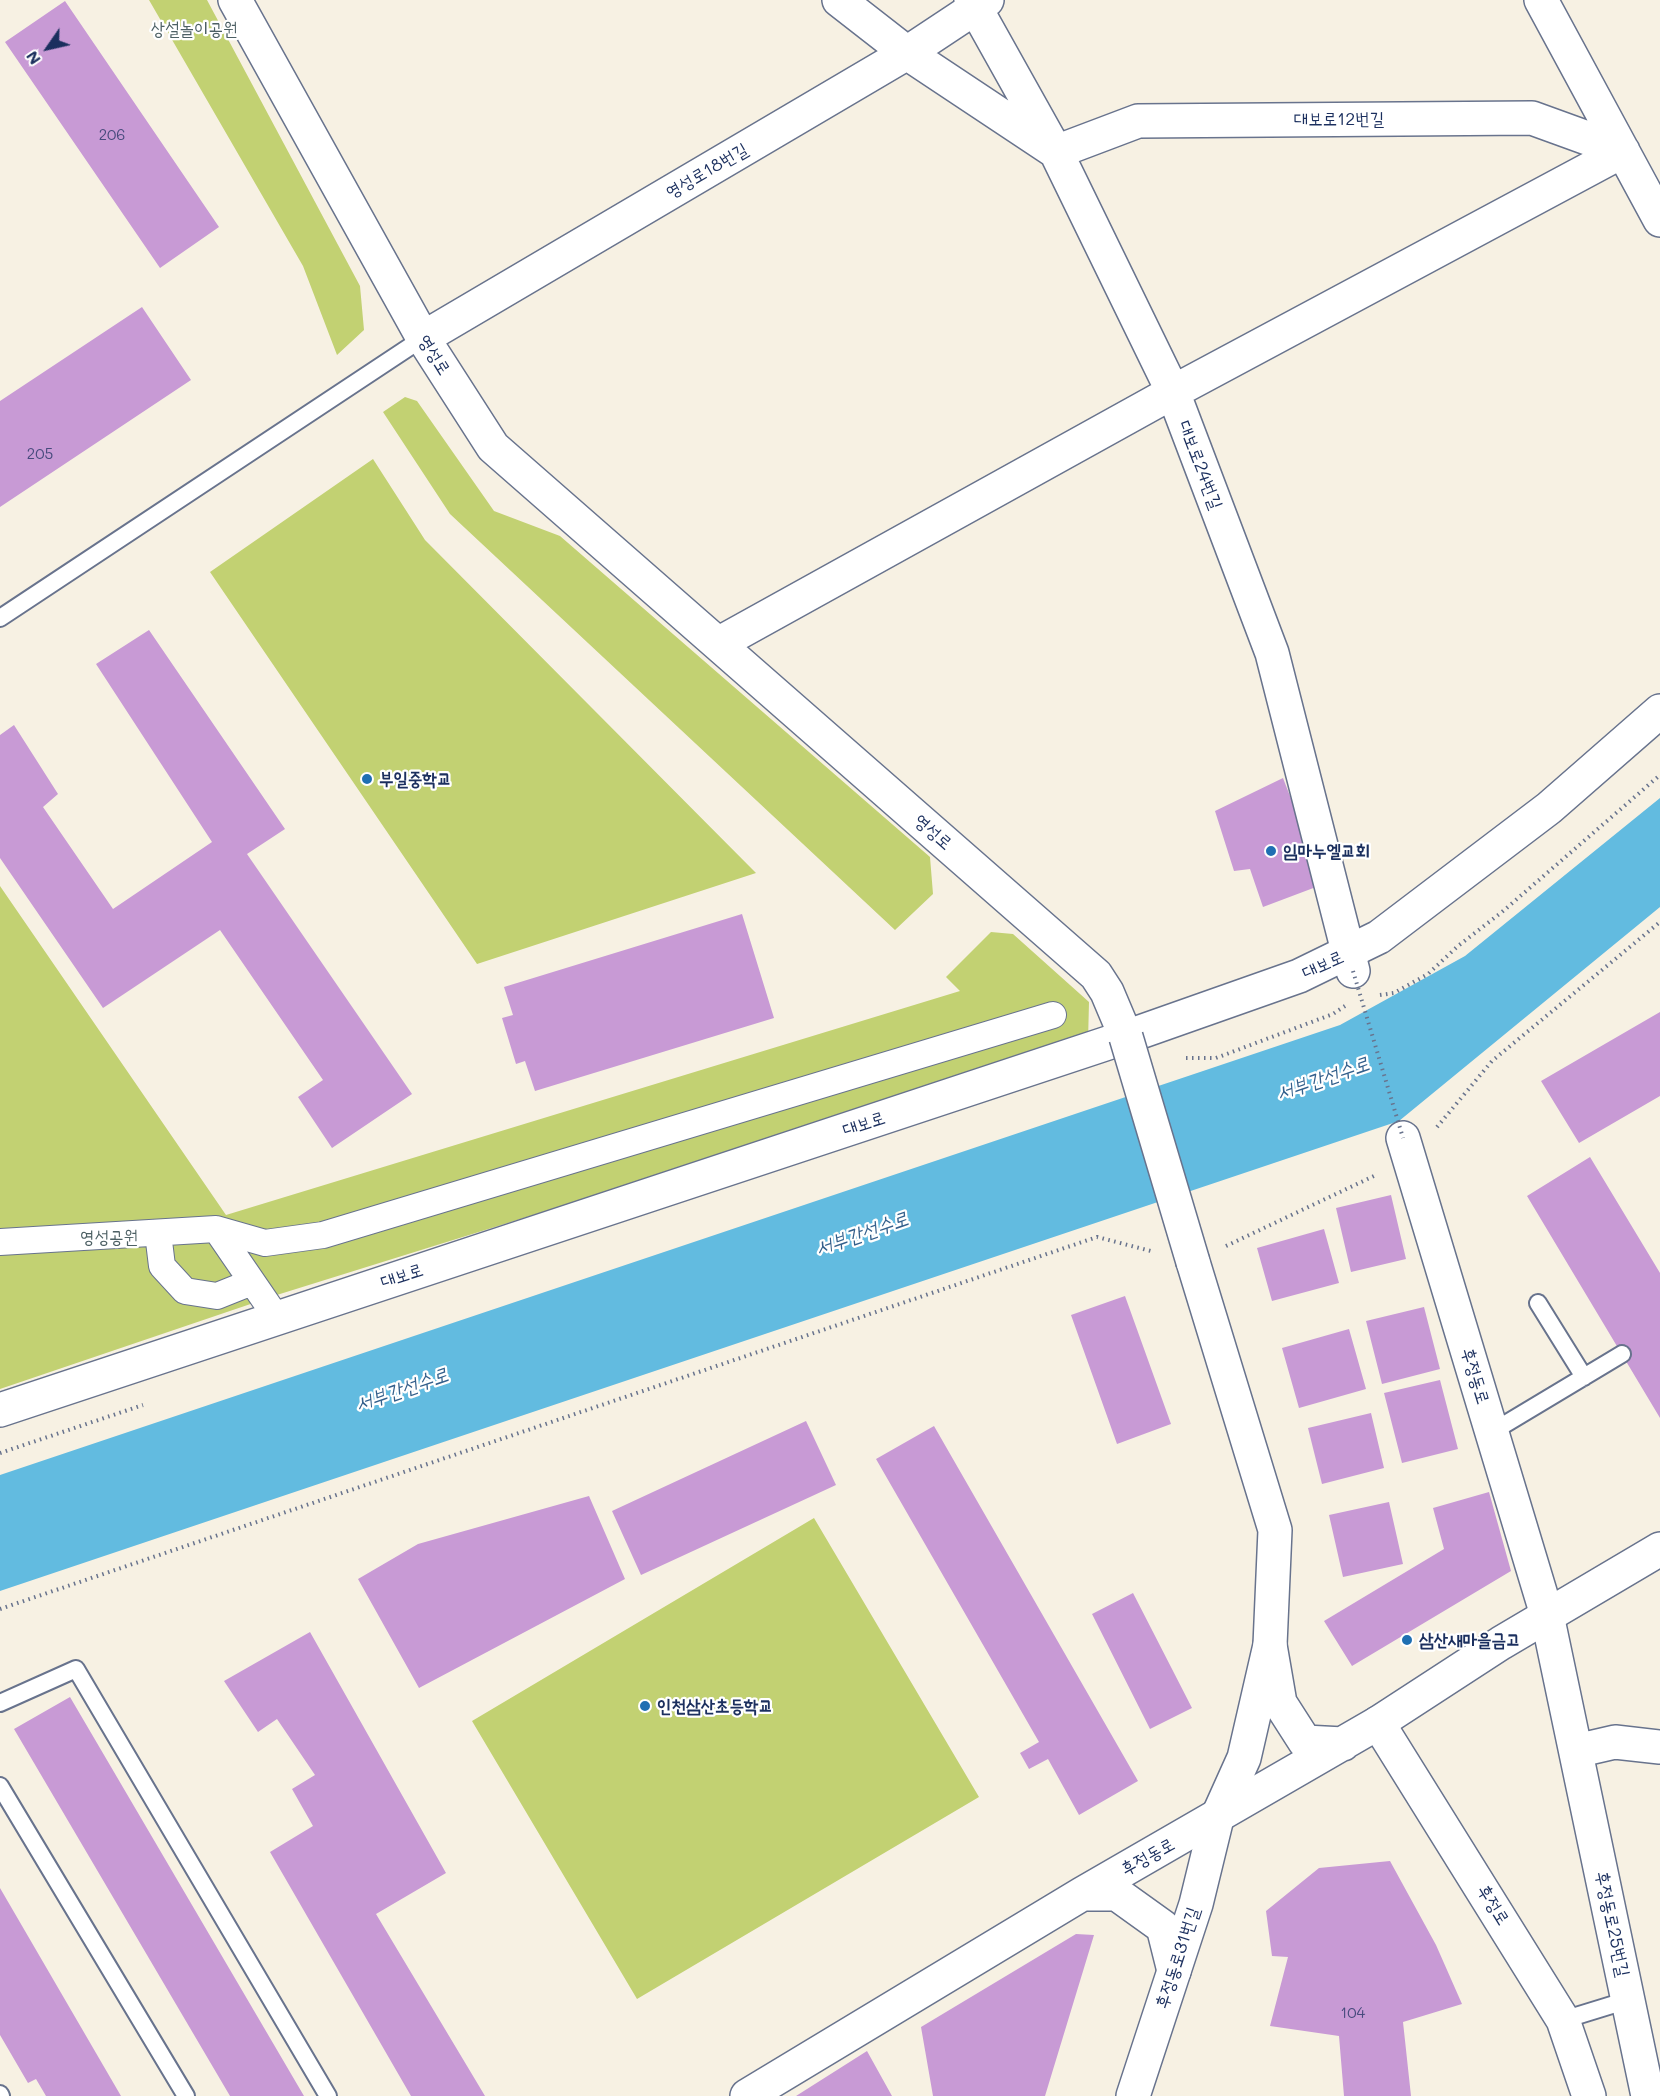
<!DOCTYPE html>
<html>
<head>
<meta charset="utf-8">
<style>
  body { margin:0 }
  #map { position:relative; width:1660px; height:2096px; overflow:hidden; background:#f7f1e3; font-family:Mali,sans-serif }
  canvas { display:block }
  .north { position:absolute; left:18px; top:18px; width:60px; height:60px; -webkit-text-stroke:4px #fff; paint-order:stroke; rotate:236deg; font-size:16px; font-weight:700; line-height:24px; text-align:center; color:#1b2f5e }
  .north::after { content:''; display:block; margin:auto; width:21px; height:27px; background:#1b2f5e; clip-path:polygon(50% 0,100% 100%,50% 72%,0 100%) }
</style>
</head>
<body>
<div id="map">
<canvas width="1660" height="2096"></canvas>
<div class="north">N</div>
</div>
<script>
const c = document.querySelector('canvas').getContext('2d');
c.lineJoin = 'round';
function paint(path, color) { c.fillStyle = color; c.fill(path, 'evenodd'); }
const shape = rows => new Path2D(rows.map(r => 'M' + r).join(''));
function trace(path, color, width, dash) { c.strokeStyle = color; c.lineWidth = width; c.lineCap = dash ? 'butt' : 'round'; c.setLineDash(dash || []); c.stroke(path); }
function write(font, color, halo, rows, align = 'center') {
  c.font = font + ' Mali,"Poor Story",sans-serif'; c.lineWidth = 4.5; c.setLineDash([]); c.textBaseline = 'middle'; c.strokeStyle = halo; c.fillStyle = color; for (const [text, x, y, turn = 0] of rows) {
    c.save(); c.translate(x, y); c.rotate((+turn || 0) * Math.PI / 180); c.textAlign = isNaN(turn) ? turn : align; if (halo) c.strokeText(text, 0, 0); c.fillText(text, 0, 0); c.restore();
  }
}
const green = shape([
  [149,0,207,0,360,286,364,330,337,355,303,266],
  [405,397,417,401,494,511,560,536,930,857,933,894,895,930,450,514,383,412],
  [373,459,425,540,756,873,477,964,210,572],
  [0,886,226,1215,960,991,946,977,991,932,1013,934,1089,1002,1088,1042,280,1294,0,1389],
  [814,1518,979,1797,637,1999,472,1721]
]);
const water = shape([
  [1660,798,1660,907,1399,1121,0,1591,0,1475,1340,1025,1465,956]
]);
const building = shape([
  [65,1,219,227,160,268,5,42],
  [142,307,191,380,0,507,0,401],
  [149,630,285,829,247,854,412,1094,332,1148,298,1097,323,1080,220,930,103,1008,0,858,0,735,14,725,58,794,43,807,113,909,212,842,96,664],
  [1283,778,1324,884,1263,907,1250,869,1234,871,1215,811],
  [742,914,774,1018,535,1091,525,1061,516,1064,502,1018,513,1015,504,987],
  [1660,1012,1660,1096,1579,1143,1541,1081],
  [1590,1157,1660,1273,1660,1418,1527,1196],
  [1391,1195,1406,1259,1351,1272,1336,1208],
  [1324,1229,1339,1283,1272,1301,1257,1248],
  [1125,1296,1171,1424,1117,1444,1071,1315],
  [1424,1307,1440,1369,1382,1384,1366,1321],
  [1349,1329,1366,1389,1299,1408,1282,1348],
  [1440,1380,1458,1449,1402,1463,1384,1393],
  [1371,1413,1384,1468,1322,1484,1308,1428],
  [806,1421,836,1485,641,1575,612,1511],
  [934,1426,1138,1781,1079,1815,1048,1759,1029,1769,1020,1753,1039,1742,876,1459],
  [1489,1492,1511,1571,1352,1666,1324,1621,1444,1549,1433,1508],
  [589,1496,625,1579,419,1688,358,1579,418,1544],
  [1389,1502,1403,1564,1343,1577,1329,1515],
  [1133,1593,1192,1708,1150,1729,1092,1614],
  [310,1632,446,1873,376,1914,485,2096,411,2096,270,1852,313,1826,292,1789,315,1775,277,1719,258,1732,224,1681],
  [70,1697,304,2096,230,2096,14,1729],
  [1390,1861,1436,1945,1462,2004,1403,2022,1411,2096,1344,2096,1339,2036,1270,2026,1288,1957,1272,1956,1266,1911,1319,1868],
  [0,1888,121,2096,46,2096,36,2079,28,2083,0,2035],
  [1076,1934,1094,1935,1045,2096,933,2096,921,2027],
  [867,2051,892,2096,796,2096]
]);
const path = shape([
  [1380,995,1394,993,1428,974,1458,946,1502,912,1660,775],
  [1186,1058,1216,1058,1333,1014,1345,1006],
  [1437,1127,1492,1061,1660,922],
  [1226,1246,1376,1175],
  [0,1453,143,1405],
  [0,1609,1097,1237,1151,1251]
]);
const service = shape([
  [0,618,423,338],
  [1538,1303,1584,1377],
  [1492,1432,1622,1354],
  [0,1703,76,1669,328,2096],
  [0,1786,186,2096],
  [1563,2020,1628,2000],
  [0,2094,1,2096]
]);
const pedestrian = shape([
  [216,1229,277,1318],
  [158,1233,162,1266,185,1291,217,1296,252,1282],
  [0,1242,216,1229,265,1243,323,1235,1053,1015]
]);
const minor = shape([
  [235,0,423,338,493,447,1096,975,1107,992,1126,1037],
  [839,0,907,53,1056,152,1138,121,1532,118,1623,151],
  [971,0,1056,152,1173,392,1272,653,1353,971],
  [1541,0,1660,220],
  [423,338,907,53,987,0],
  [718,644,1173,392,1623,151],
  [1403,1138,1547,1615,1648,2096],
  [1378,1723,1563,2020,1589,2096],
  [1576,1751,1615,1742,1660,1747],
  [1133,2096,1196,1904,1217,1818,1244,1758,1270,1645,1275,1530,1193,1262]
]);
const tertiary = shape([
  [0,1410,1126,1037],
  [1270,1645,1280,1703,1305,1742,1343,1744],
  [1082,1894,1117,1894,1163,1927,1174,1971],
  [747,2096,1082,1894,1378,1723,1501,1643,1660,1549]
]);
const secondary = shape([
  [1126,1037,1299,976,1379,937,1549,808,1660,711]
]);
const pathBridge = shape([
  [1353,971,1403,1138]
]);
const minorBridge = shape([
  [1126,1037,1193,1262]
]);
const markers = [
  [367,779,6,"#1f6fb2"],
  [1271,851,6,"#1f6fb2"],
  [1407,1640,6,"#1f6fb2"],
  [645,1706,6,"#1f6fb2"]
];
const numberNames = [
  ["206",112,135],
  ["205",40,454],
  ["104",1353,2013]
];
const parkNames = [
  ["상설놀이공원",194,29],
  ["영성공원",109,1237]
];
const streetNames = [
  ["대보로12번길",1339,119],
  ["영성로18번길",707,171,-30],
  ["영성로",434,355,58],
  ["대보로24번길",1200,465,69],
  ["영성로",933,832,41],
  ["대보로",1323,965,-24],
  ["대보로",864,1124,-18],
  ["대보로",402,1276,-18],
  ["후정동로",1475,1376,73],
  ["후정동로",1148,1857,-29],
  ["후정로",1493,1905,58],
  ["후정동로25번길",1612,1924,78],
  ["후정동로31번길",1178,1958,-72]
];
const poiNames = [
  ["부일중학교",379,779],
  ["임마누엘교회",1283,851],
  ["삼산새마을금고",1419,1640],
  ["인천삼산초등학교",657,1706]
];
const waterNames = [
  ["서부간선수로",1323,1079,-19],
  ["서부간선수로",862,1234,-19],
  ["서부간선수로",402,1390,-19]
];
paint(green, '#c2d172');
paint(water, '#62bbe0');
paint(building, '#c89ad5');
trace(service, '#68738d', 20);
trace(pedestrian, '#68738d', 28);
trace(minor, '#68738d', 36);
trace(tertiary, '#68738d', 36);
trace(secondary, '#68738d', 36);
trace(path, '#68738d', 4, [1.5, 4.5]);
trace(service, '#fff', 16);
trace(pedestrian, '#fff', 26);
trace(minor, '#fff', 33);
trace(tertiary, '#fff', 33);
trace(secondary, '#fff', 33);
trace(minorBridge, '#68738d', 36, []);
trace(pathBridge, '#68738d', 4, [1.5, 4.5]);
trace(minorBridge, '#fff', 33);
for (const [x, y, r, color] of markers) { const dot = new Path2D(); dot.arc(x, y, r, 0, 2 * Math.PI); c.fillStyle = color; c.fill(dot); trace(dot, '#fff', 2); }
write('15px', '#464a7c', null, numberNames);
write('18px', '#4d6064', '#fff', parkNames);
write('18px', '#1b2f5e', '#fff', streetNames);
write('bold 18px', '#1b2f5e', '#fff', poiNames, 'left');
write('italic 20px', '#34608c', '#fff', waterNames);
</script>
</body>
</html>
